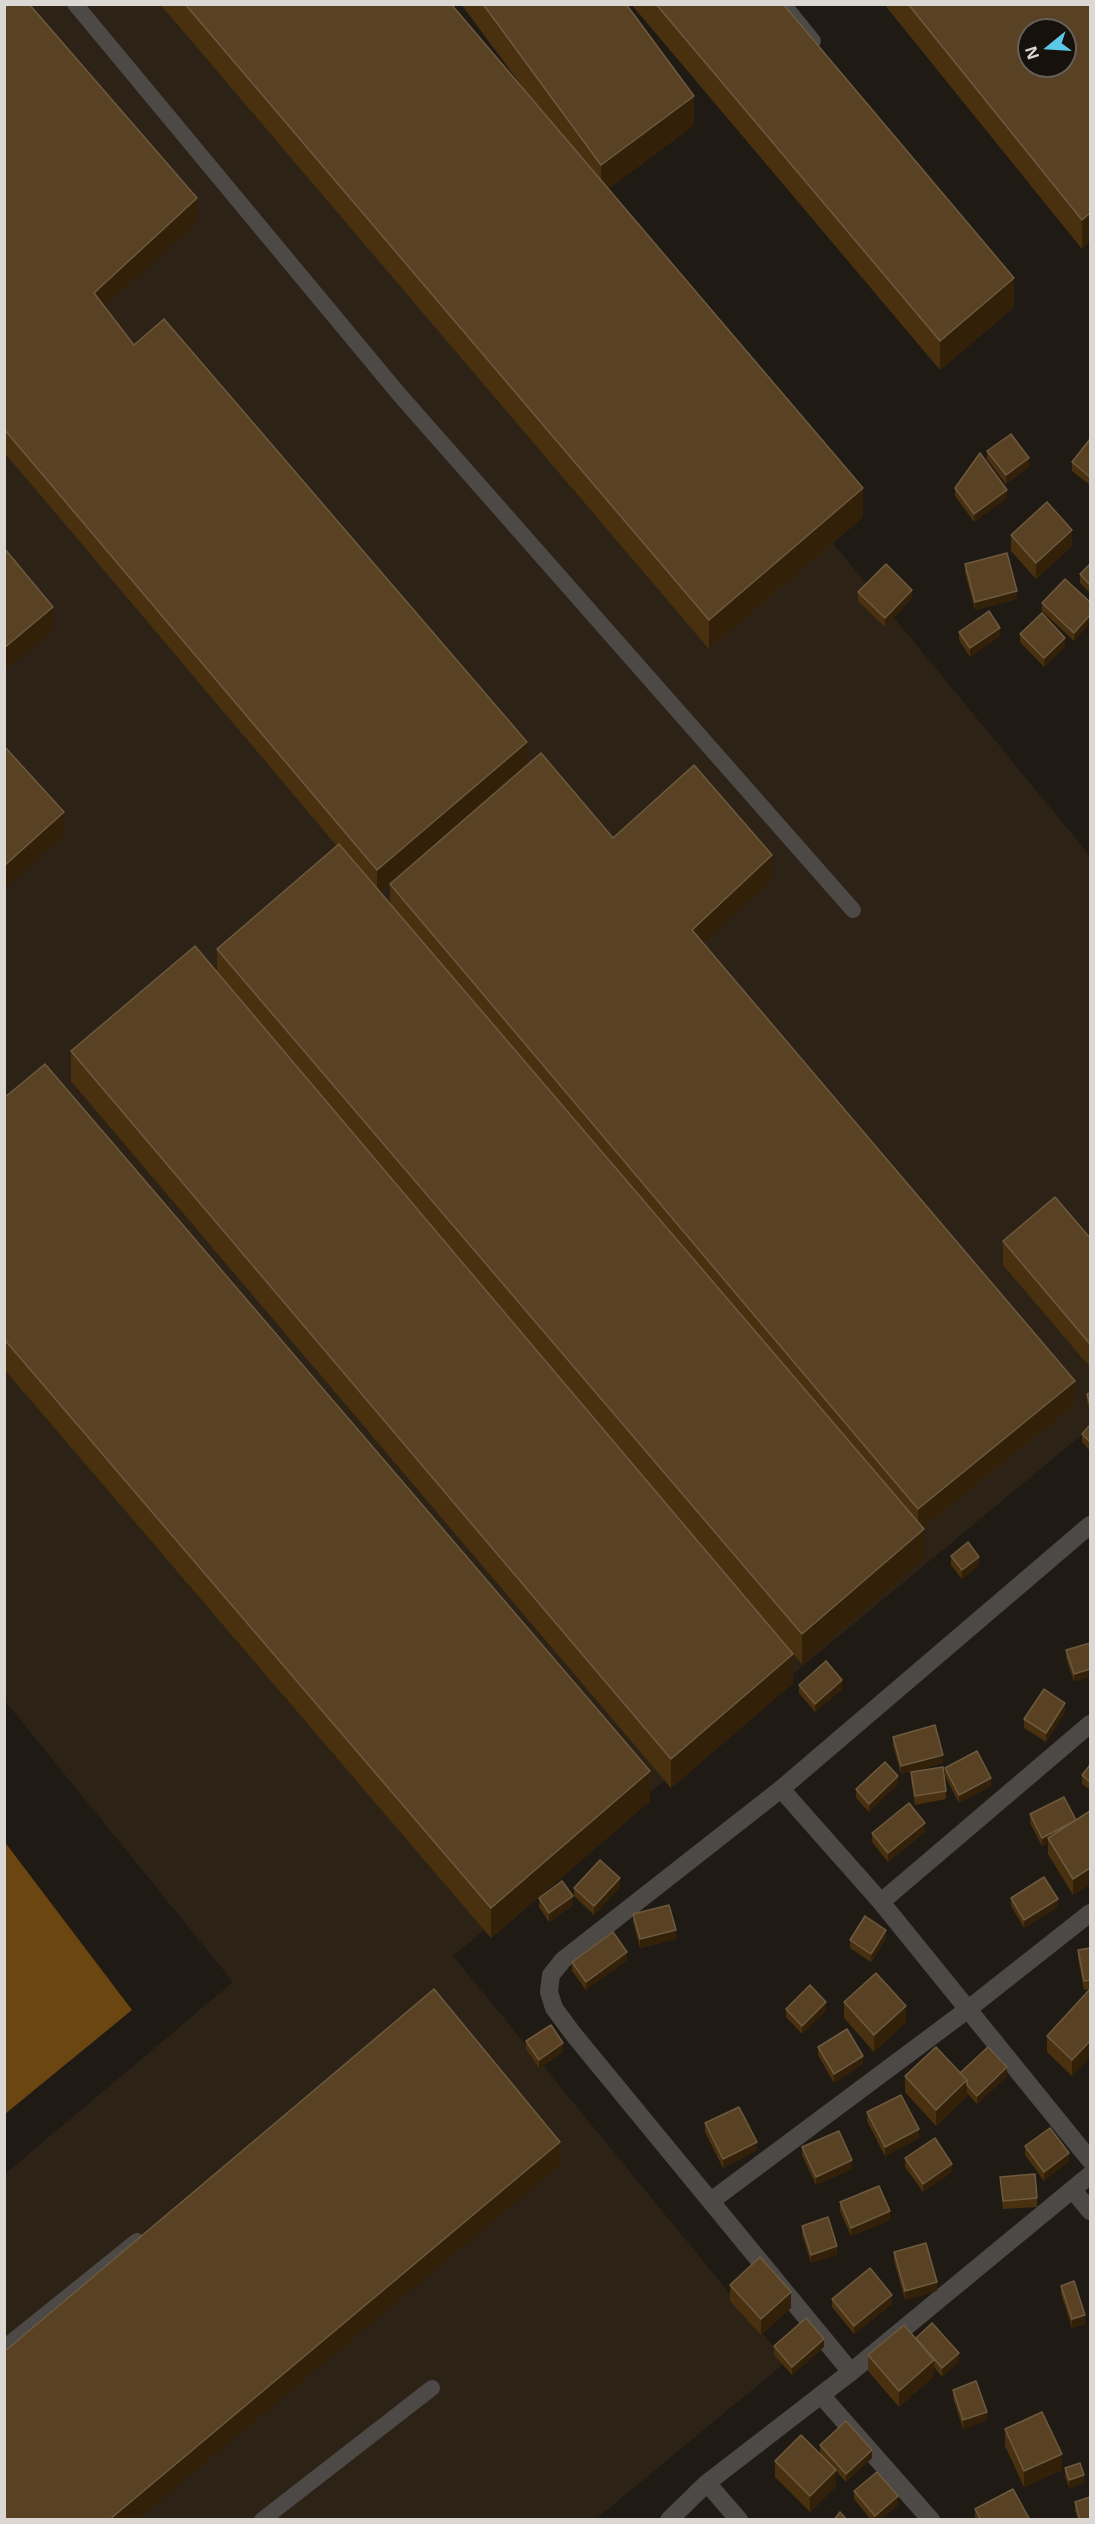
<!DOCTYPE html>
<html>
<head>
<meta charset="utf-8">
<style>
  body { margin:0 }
  #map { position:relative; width:1095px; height:2524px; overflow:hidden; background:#201a14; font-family:"Noto Sans",sans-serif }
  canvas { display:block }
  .frame { position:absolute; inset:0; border:6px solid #dbd7d2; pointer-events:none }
  .north { position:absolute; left:1017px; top:18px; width:60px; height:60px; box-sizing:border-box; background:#17110b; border:2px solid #65605b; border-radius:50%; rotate:252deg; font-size:16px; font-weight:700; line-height:24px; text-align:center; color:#dbd7d2 }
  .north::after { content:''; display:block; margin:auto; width:21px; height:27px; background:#5cc7e7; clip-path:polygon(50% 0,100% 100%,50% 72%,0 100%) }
</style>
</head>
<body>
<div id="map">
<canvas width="1095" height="2524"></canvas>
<div class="frame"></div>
<div class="north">N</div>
</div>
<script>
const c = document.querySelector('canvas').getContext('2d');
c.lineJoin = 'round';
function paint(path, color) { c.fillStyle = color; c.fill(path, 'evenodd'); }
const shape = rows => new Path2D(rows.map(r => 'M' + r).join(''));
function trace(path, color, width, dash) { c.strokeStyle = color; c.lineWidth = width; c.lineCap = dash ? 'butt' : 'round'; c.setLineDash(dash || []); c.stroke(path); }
const built = shape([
  [5,5,391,5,1090,856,1090,1428,453,1956,786,2362,596,2519,5,2520,5,2174,233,1982,5,1701]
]);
const forest = shape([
  [4,1841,132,2010,5,2114,4,2114]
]);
const lane = shape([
  [75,4,398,393,853,910],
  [783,4,813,41],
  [4,2348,137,2241],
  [262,2520,432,2388]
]);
const street = shape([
  [1090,1525,781,1789,563,1960,551,1975,549,1992,554,2008,574,2035,851,2372,1090,2175],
  [781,1789,881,1902,1090,2160],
  [881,1902,1090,1724],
  [1073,2190,1090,2211],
  [711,2201,967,2010,1090,1913],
  [851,2372,821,2395,931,2520],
  [669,2520,707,2483],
  [739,2520,707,2483,821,2395]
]);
const wall = shape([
  [4,4,197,222,104,306,134,345,527,765,613,838,772,879,703,943,1075,1404,923,1528,924,1559,802,1664,737,1588,793,1683,671,1788,71,1081,71,1051,217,973,217,949,337,846,4,452],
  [460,823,390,884,390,904,379,892],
  [160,4,451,4,524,89,461,4,626,4,694,125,608,189,863,517,709,649],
  [631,4,783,4,1014,307,940,370],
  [884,4,1090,4,1082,249],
  [1090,439,1090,485,1072,471,1072,462],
  [987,451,1029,467,1006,484,987,459],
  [955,488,1007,498,974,522,955,496],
  [1011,535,1072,546,1036,579,1011,551],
  [965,564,1017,599,975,610,965,573],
  [1090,564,1090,593,1080,583,1080,574],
  [858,592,912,598,885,627,858,601],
  [1090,602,1090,623,1074,641,1042,611,1042,603],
  [959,632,1000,636,970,657,959,640],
  [1020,634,1065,646,1044,667,1020,642],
  [4,1098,650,1801,491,1938,4,1369],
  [1090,1238,1090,1367,1003,1265,1003,1241],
  [1090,1393,1090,1413,1087,1402,1087,1394],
  [1090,1425,1090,1451,1082,1442,1082,1434],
  [951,1556,979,1565,962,1579,951,1565],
  [1090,1643,1074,1682,1066,1658,1066,1650],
  [799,1685,842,1689,815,1712,799,1693],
  [1065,1712,1046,1742,1024,1728,1024,1719],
  [893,1737,943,1763,901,1774,893,1745],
  [1090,1765,1090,1790,1082,1784,1082,1775],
  [945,1768,991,1786,959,1803,945,1776],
  [911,1772,946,1791,946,1799,915,1805,911,1780],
  [898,1784,869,1812,856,1798,856,1789],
  [1090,1811,1090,1884,1073,1895,1048,1854,1048,1843,1042,1846,1030,1823,1030,1814,1076,1820],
  [925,1832,888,1862,872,1842,872,1833],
  [620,1887,594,1915,574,1896,574,1888],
  [539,1898,573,1905,549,1922,539,1907],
  [1011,1898,1058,1907,1024,1928,1011,1906],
  [633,1914,676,1939,640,1948,633,1922],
  [886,1939,871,1962,850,1948,850,1940],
  [1090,1948,1090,1989,1084,1990,1078,1958,1078,1950],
  [627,1960,586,1990,572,1971,572,1962],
  [1090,1989,1090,2057,1072,2076,1047,2052,1047,2036],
  [844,2002,906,2022,874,2052,844,2018],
  [786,2009,826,2011,802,2034,786,2017],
  [526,2041,563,2052,539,2068,526,2049],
  [818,2047,863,2064,834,2083,818,2055],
  [905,2076,1007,2076,977,2104,967,2093,967,2096,936,2126,905,2092],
  [867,2112,919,2138,885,2156,867,2121],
  [705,2123,757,2150,723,2168,705,2132],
  [1025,2146,1069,2161,1044,2181,1025,2155],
  [802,2147,852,2169,816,2185,802,2155],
  [905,2158,952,2172,923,2192,905,2167],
  [1000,2177,1037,2198,1037,2207,1003,2209],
  [840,2202,890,2220,851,2236,840,2211],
  [802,2226,837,2255,811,2263,802,2234],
  [894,2252,937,2291,905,2300,894,2261],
  [730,2285,791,2308,761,2335,730,2301],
  [1061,2286,1085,2324,1072,2328,1061,2294],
  [832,2299,892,2304,854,2334,832,2307],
  [916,2339,959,2362,942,2377,934,2367,934,2376,899,2407,868,2371,868,2355],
  [774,2346,824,2347,792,2375,774,2355],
  [953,2390,987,2420,963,2429,953,2398],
  [1005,2429,1062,2470,1024,2487,1005,2446],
  [820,2445,872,2458,846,2482,836,2471,836,2486,810,2512,775,2477,775,2461,820,2453],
  [1065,2468,1084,2483,1069,2488,1065,2476],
  [854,2491,898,2505,880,2520,871,2520,854,2499],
  [1075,2502,1090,2520,1078,2520,1075,2511],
  [975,2509,1030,2520,975,2520]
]);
const shadedWall = shape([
  [694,96,694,125,601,194,601,165],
  [197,198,197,222,94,316,94,293],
  [1090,213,1090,242,1082,249,1082,220],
  [1014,278,1014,307,940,370,940,341],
  [1029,458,1029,467,1006,484,1006,475],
  [863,488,863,517,709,649,709,620],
  [1007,490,1007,498,974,522,974,514],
  [1072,530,1072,546,1036,579,1036,563],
  [912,590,912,598,885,627,885,618],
  [1017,591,1017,599,975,610,975,602],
  [53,607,53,631,4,671,4,648],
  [1090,615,1090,623,1074,641,1074,633],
  [1000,628,1000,636,970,657,970,648],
  [1065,638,1065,646,1044,667,1044,658],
  [527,742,527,766,377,894,377,870],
  [64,812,64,835,4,890,4,866],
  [772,855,772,879,692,954,692,930],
  [1075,1381,1075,1404,918,1532,918,1509],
  [924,1529,924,1559,802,1664,802,1634],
  [979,1557,979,1565,962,1579,962,1570],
  [793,1654,793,1683,671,1788,671,1759],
  [1090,1669,1090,1677,1074,1682,1074,1674],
  [842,1680,842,1689,815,1712,815,1704],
  [1065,1703,1065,1712,1046,1742,1046,1733],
  [943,1755,943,1763,901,1774,901,1766],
  [650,1771,650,1801,491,1938,491,1908],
  [898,1776,898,1784,869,1812,869,1804],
  [991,1778,991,1786,959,1803,959,1795],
  [1076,1821,1048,1838,1048,1843,1042,1846,1042,1838],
  [925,1823,925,1832,888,1862,888,1853],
  [1090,1868,1090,1884,1073,1895,1073,1879],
  [620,1878,620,1887,594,1915,594,1906],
  [573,1896,573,1905,549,1922,549,1913],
  [1058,1899,1058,1907,1024,1928,1024,1920],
  [676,1930,676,1939,640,1948,640,1939],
  [886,1930,886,1939,871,1962,871,1954],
  [627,1952,627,1960,586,1990,586,1982],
  [826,2002,826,2011,802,2034,802,2026],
  [906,2006,906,2022,874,2052,874,2035],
  [1090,2041,1090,2057,1072,2076,1072,2060],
  [563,2043,563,2052,539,2068,539,2060],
  [863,2056,863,2064,834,2083,834,2074],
  [1007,2067,1007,2076,977,2104,977,2096],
  [967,2080,967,2096,936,2126,936,2110],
  [919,2129,919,2138,885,2156,885,2147],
  [560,2142,560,2165,137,2520,109,2520],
  [757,2142,757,2150,723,2168,723,2159],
  [1069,2153,1069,2161,1044,2181,1044,2172],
  [852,2160,852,2169,816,2185,816,2177],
  [952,2164,952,2172,923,2192,923,2184],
  [890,2211,890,2220,851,2236,851,2228],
  [837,2246,837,2255,811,2263,811,2255],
  [937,2282,937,2291,905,2300,905,2291],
  [791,2292,791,2308,761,2335,761,2319],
  [892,2295,892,2304,854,2334,854,2326],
  [1085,2315,1085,2324,1072,2328,1072,2319],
  [824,2339,824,2347,792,2375,792,2367],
  [959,2353,959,2362,942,2377,942,2368],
  [934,2360,934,2376,899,2407,899,2391],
  [987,2412,987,2420,963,2429,963,2420],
  [872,2450,872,2458,846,2482,846,2474],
  [1062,2454,1062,2470,1024,2487,1024,2471],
  [836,2470,836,2486,810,2512,810,2496],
  [1084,2475,1084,2483,1069,2488,1069,2480],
  [898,2496,898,2505,880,2520,875,2520,875,2516]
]);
const building = shape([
  [4,4,29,4,197,198,94,293,134,345,164,319,527,742,377,870,4,429,4,4],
  [185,4,451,4,863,488,709,620,185,4],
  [483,4,626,4,694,96,601,165,483,4],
  [656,4,783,4,1014,278,940,341,656,4],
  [908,4,1090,4,1090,213,1082,220,908,4],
  [1029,30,1065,30,1065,66,1029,66,1029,30],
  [1011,434,1029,458,1006,475,987,451,1011,434],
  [1090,439,1090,477,1072,462,1090,439],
  [980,453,1007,490,974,514,955,488,980,453],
  [1047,502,1072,530,1036,563,1011,535,1047,502],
  [4,548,53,607,4,648,4,548],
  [1007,553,1017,591,975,602,965,564,1007,553],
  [886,564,912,590,885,618,858,592,886,564],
  [1090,564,1090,585,1080,574,1090,564],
  [1065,579,1090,602,1090,615,1074,633,1042,603,1065,579],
  [989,611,1000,628,970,648,959,632,989,611],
  [1042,613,1065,638,1044,658,1020,634,1042,613],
  [4,746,64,812,4,866,4,746],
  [541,753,613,838,694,765,772,855,692,930,1075,1381,918,1509,390,884,541,753],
  [339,844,924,1529,802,1634,217,949,339,844],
  [195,946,793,1654,671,1759,71,1051,195,946],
  [45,1064,650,1771,491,1908,4,1339,4,1098,45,1064],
  [1055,1197,1090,1238,1090,1344,1003,1241,1055,1197],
  [1090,1393,1090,1405,1087,1394,1090,1393],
  [1090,1425,1090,1442,1082,1434,1090,1425],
  [968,1542,979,1557,962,1570,951,1556,968,1542],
  [1090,1643,1090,1669,1074,1674,1066,1650,1090,1643],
  [826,1661,842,1680,815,1704,799,1685,826,1661],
  [1044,1689,1065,1703,1046,1733,1024,1719,1044,1689],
  [935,1725,943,1755,901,1766,893,1737,935,1725],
  [977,1751,991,1778,959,1795,945,1768,977,1751],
  [885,1762,898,1776,869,1804,856,1789,885,1762],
  [1090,1765,1090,1782,1082,1775,1090,1765],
  [943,1767,946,1791,915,1796,911,1772,943,1767],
  [1064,1797,1076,1820,1042,1838,1030,1814,1064,1797],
  [909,1803,925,1823,888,1853,872,1833,909,1803],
  [1090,1811,1090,1868,1073,1879,1048,1838,1090,1811],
  [600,1860,620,1878,594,1906,574,1888,600,1860],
  [1044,1877,1058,1899,1024,1920,1011,1898,1044,1877],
  [562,1881,573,1896,549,1913,539,1898,562,1881],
  [669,1905,676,1930,640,1939,633,1914,669,1905],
  [865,1916,886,1930,871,1954,850,1940,865,1916],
  [613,1932,627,1952,586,1982,572,1962,613,1932],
  [1090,1948,1090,1980,1084,1981,1078,1950,1090,1948],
  [876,1973,906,2006,874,2035,844,2002,876,1973],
  [810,1985,826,2002,802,2026,786,2009,810,1985],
  [434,1989,560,2142,109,2520,4,2520,4,2352,434,1989],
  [1090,1989,1090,2041,1072,2060,1047,2036,1090,1989],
  [551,2025,563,2043,539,2060,526,2041,551,2025],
  [847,2029,863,2056,834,2074,818,2047,847,2029],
  [936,2047,967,2080,936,2110,905,2076,936,2047],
  [988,2047,1007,2067,977,2096,967,2085,967,2080,960,2073,988,2047],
  [901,2095,919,2129,885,2147,867,2112,901,2095],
  [739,2107,757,2142,723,2159,705,2123,739,2107],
  [1050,2128,1069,2153,1044,2172,1025,2146,1050,2128],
  [839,2131,852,2160,816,2177,802,2147,839,2131],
  [935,2138,952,2164,923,2184,905,2158,935,2138],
  [1035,2174,1037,2198,1003,2201,1000,2177,1035,2174],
  [879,2186,890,2211,851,2228,840,2202,879,2186],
  [828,2217,837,2246,811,2255,802,2226,828,2217],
  [926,2243,937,2282,905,2291,894,2252,926,2243],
  [760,2257,791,2292,761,2319,730,2285,760,2257],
  [870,2268,892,2295,854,2326,832,2299,870,2268],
  [1074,2281,1085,2315,1072,2319,1061,2286,1074,2281],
  [806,2318,824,2339,792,2367,774,2346,806,2318],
  [932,2323,959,2353,942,2368,916,2338,932,2323],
  [904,2325,934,2360,899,2391,868,2355,904,2325],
  [976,2381,987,2412,963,2420,953,2390,976,2381],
  [1042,2412,1062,2454,1024,2471,1005,2429,1042,2412],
  [846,2421,872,2450,846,2474,820,2445,846,2421],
  [801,2435,836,2470,810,2496,775,2461,801,2435],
  [1080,2463,1084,2475,1069,2480,1065,2468,1080,2463],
  [877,2472,898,2496,875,2516,854,2491,877,2472],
  [1013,2489,1030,2520,981,2520,975,2509,1013,2489],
  [1090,2497,1090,2520,1080,2520,1075,2502,1090,2497],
  [840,2512,847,2520,834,2520,840,2512]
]);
paint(built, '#2c2216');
paint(forest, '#6c4611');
trace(lane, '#4c4946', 16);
trace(street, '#4c4946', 18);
paint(wall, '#49310f');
paint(shadedWall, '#322008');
paint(building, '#594224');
trace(building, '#6d5a3f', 1.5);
</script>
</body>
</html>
